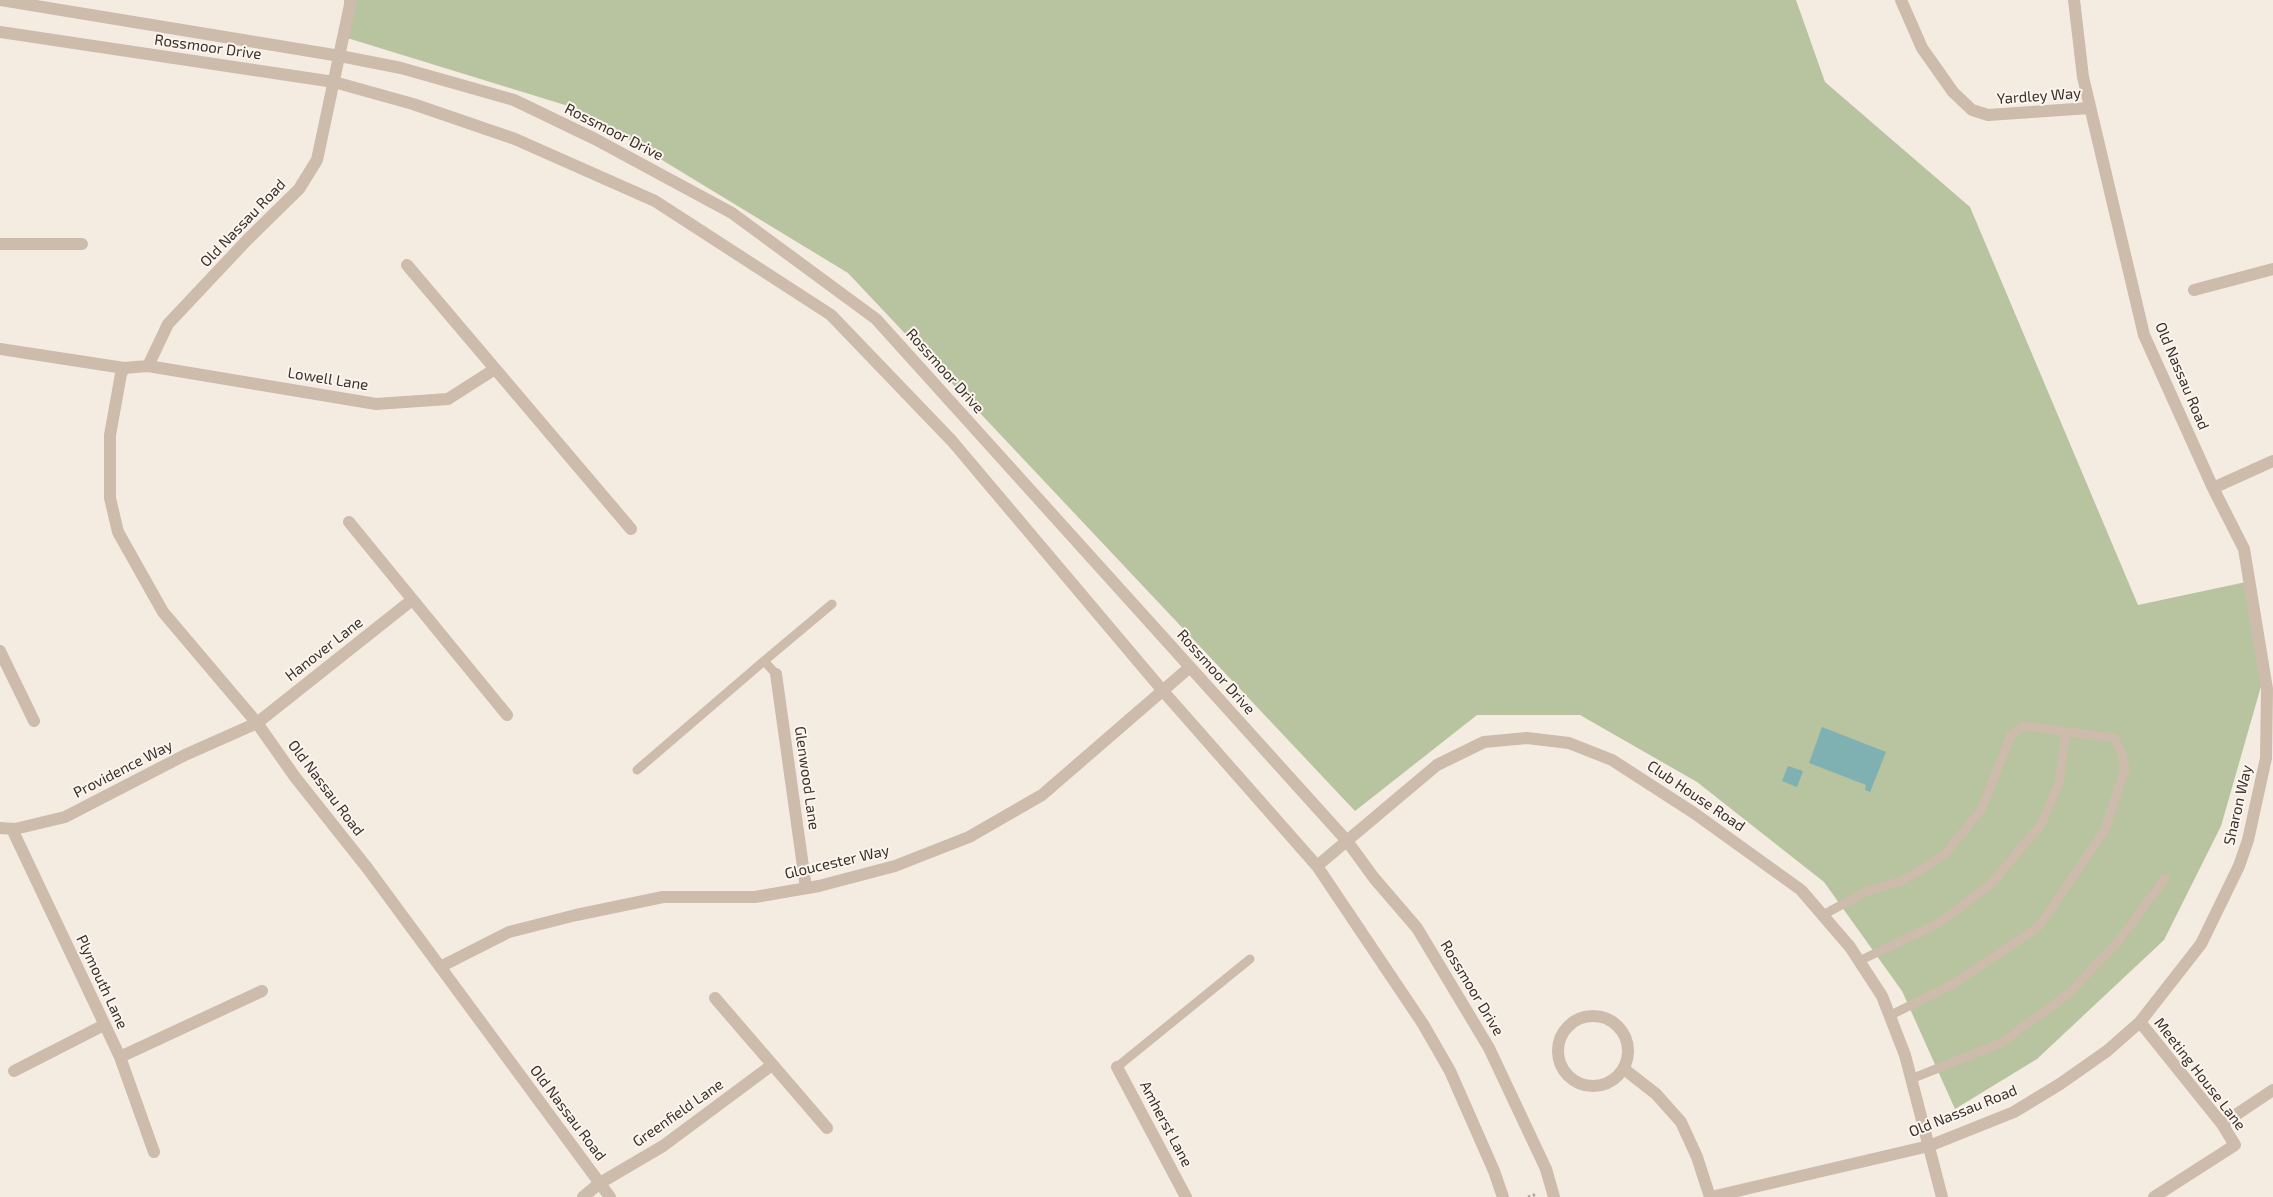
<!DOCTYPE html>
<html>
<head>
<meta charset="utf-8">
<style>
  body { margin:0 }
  canvas { display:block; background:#f4ebe1 }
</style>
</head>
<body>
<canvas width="2273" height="1197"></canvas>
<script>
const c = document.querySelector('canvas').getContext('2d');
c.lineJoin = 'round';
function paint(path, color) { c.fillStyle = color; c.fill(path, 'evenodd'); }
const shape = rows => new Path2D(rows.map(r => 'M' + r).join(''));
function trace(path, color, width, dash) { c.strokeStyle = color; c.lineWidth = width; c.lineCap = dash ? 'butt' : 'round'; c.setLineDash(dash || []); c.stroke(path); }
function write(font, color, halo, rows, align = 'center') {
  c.font = font + ' "Exo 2",sans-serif'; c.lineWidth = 4; c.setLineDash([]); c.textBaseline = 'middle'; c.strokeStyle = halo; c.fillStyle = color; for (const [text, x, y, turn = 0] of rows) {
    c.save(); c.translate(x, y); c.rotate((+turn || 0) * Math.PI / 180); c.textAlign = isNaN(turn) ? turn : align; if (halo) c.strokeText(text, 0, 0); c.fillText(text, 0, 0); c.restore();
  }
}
const green = shape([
  [344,0,1796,0,1825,82,1970,207,2138,605,2246,582,2264,676,2221,826,2164,940,2037,1059,1955,1109,1902,991,1824,882,1697,782,1580,715,1477,715,1355,811,848,273,578,109,344,37]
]);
const water = shape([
  [1822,727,1886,752,1870,792,1865,790,1866,785,1809,763],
  [1788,766,1803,771,1797,787,1782,781]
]);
const path = shape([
  [1528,1197,1537,1194]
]);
const lane = shape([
  [764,661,832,604],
  [637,770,764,661,776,674],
  [1823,915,1865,892,1902,881,1944,855,1981,810,2011,735,2024,726,2114,738,2121,751,2125,769,2104,832,2038,927,1953,984,1889,1016],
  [1859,961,1939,923,1991,884,2042,823,2059,782,2066,732],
  [1117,1067,1250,959],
  [1911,1079,2001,1043,2068,994,2118,942,2165,878]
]);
const street = shape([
  [0,0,340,56,401,68,514,100,595,139,732,213,876,319,1347,841,1374,878,1417,928,1489,1048,1546,1169,1554,1197],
  [1901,0,1922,48,1953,92,1972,110,1988,115,2090,108],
  [0,32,334,82,413,104,515,139,655,201,831,315,952,441,1163,691,1317,866,1423,1024,1450,1071,1494,1171,1503,1197],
  [0,244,82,244],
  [407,265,631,529],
  [2194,290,2273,269],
  [0,349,124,368,148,366,376,404,448,399,495,369],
  [148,366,168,324,248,239,299,189,317,160,351,0],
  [124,368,121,374,110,435,110,498,118,532,163,612,257,723,295,777,368,869,610,1197],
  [2213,488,2273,461],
  [349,522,507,715],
  [0,651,34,721],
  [776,674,806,888],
  [0,828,15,829,65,817,185,755,257,723,412,600],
  [12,829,120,1057,154,1152],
  [1317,866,1437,765,1484,742,1527,738,1569,743,1612,760,1694,813,1801,890,1850,947,1882,996,1905,1055,1942,1197],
  [440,967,509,932,576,915,663,897,755,897,819,886,895,866,969,837,1042,795,1190,667],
  [715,998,827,1128],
  '1558 1051a35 35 0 1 1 70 0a35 35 0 1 1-70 0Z',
  [2140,1022,2222,1124,2235,1145,2154,1197],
  [120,1057,262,991],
  [1117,1067,1186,1197],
  [1624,1069,1656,1094,1681,1122,1697,1157,1710,1197],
  [14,1071,104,1025],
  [2222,1124,2273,1090],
  [583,1197,600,1183,663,1146,772,1065],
  [1711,1197,1929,1146,2014,1112,2060,1084,2107,1051,2140,1022,2201,944,2239,866,2248,840,2266,758,2267,689,2244,549,2213,488,2144,335,2083,77,2074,0]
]);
const streetNames = [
  ["Rossmoor Drive",208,47,8],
  ["Yardley Way",2039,96,-4],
  ["Rossmoor Drive",614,132,27],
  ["Old Nassau Road",243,223,-46],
  ["Rossmoor Drive",945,371,48],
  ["Old Nassau Road",2182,376,67],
  ["Lowell Lane",328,379,9],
  ["Hanover Lane",324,649,-38],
  ["Rossmoor Drive",1216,672,48],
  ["Providence Way",123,769,-27],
  ["Glenwood Lane",807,778,82],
  ["Old Nassau Road",326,788,53],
  ["Club House Road",1696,796,34],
  ["Sharon Way",2238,805,-77],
  ["Gloucester Way",837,862,-13],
  ["Plymouth Lane",102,982,65],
  ["Rossmoor Drive",1472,988,59],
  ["Meeting House Lane",2200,1074,52],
  ["Old Nassau Road",1963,1111,-22],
  ["Old Nassau Road",568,1113,53],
  ["Greenfield Lane",678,1113,-35],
  ["Amherst Lane",1166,1124,62]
];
paint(green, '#b8c4a0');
paint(water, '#7fb0b2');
trace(path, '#b9a596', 3, [2.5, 2.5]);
trace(lane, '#cdbbac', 9);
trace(street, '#cdbbac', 12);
write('15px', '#3b302b', '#fbf5ee', streetNames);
</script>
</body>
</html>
